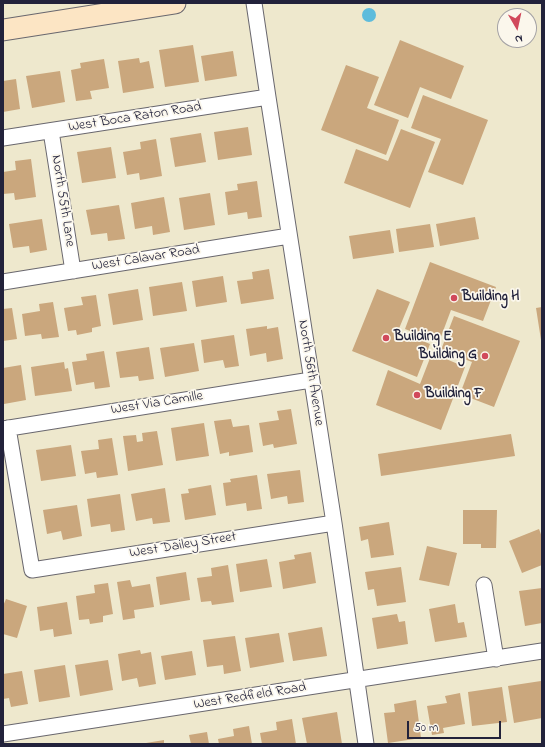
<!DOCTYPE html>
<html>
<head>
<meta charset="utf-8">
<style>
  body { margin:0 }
  #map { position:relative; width:545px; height:747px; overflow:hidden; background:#eee8cd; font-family:"Indie Flower",sans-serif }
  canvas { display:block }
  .frame { position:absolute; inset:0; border:4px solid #22223b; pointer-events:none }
  .north { position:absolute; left:497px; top:8px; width:40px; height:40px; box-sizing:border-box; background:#fbf7ec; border:1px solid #a4a2a5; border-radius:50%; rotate:171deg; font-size:11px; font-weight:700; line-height:16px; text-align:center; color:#22223b }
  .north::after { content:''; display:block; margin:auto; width:14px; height:18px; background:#d1495b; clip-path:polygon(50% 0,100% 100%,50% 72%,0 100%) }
  .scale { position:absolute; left:407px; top:721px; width:94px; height:18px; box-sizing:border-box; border:2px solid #22223b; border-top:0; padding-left:5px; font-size:12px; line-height:14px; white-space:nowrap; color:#22223b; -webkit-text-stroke:3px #fbf7ec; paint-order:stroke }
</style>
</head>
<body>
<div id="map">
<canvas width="545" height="747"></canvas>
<div class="frame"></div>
<div class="north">N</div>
<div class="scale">50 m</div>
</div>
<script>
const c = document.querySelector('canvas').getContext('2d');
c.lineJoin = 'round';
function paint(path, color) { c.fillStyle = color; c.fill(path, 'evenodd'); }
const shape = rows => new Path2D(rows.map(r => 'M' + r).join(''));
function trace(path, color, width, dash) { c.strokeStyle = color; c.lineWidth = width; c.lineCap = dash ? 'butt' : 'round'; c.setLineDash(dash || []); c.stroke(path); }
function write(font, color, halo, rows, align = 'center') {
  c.font = font + ' "Indie Flower",sans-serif'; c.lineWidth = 3.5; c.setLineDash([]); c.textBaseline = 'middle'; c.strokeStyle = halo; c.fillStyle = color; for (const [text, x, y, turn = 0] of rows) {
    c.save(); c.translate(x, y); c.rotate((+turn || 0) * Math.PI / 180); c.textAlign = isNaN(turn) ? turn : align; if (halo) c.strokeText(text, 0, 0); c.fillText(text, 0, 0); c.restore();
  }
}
const water = shape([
  '362 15a7 7 0 1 1 14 0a7 7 0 1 1-14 0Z'
]);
const building = shape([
  [400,40,464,66,451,99,420,87,408,118,374,105],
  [193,45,199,82,165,87,159,50],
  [233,51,237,76,205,81,201,56],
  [139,58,140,63,149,61,154,88,123,93,118,61],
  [104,59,109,88,90,91,92,99,76,101,71,70,81,68,80,63],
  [346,65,379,77,367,108,399,120,386,155,321,130],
  [60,71,65,102,32,108,26,76],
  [16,79,20,109,3,112,3,81],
  [423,95,488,120,463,185,428,172,441,139,411,128],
  [248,127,252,155,218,160,214,132],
  [401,129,435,142,410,208,344,183,356,149,388,161],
  [201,133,206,162,175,167,170,138],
  [156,139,162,176,140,180,139,173,127,175,123,152,141,149,140,142],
  [111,147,116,178,82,183,77,152],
  [31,159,36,197,15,200,14,193,3,194,3,172,16,170,15,161],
  [257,181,262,217,248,219,247,212,228,215,225,192,238,190,237,184],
  [210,193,215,225,184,230,179,198],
  [164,197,170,232,153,235,152,226,135,229,131,203],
  [119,205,125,239,108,241,107,233,91,235,86,210],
  [475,217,479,239,440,246,436,224],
  [42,219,47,250,30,253,29,246,13,248,9,224],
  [430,224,434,247,399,252,396,229],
  [390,230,394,253,353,259,349,236],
  [430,262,496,287,483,321,451,310,439,342,405,329],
  [269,269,274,299,241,304,237,281,253,279,252,272],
  [223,276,227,302,196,307,192,281],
  [182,282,187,311,153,316,149,287],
  [138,289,143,320,113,325,108,294],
  [377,289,410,302,398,331,430,344,417,377,352,351],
  [96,295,101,326,92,328,92,332,77,335,76,330,68,331,64,308,83,305,81,297],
  [53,302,59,337,42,339,41,334,25,336,22,314,40,311,39,304],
  [542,307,542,340,541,340,536,308],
  [12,308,17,339,3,341,3,309],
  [454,316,520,341,494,407,460,394,472,362,441,350],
  [267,326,267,329,278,327,283,359,267,362,266,353,250,356,246,329],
  [234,335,239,366,225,368,223,360,204,363,201,340],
  [194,343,199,371,165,377,160,348],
  [149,347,154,379,139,381,138,376,120,378,116,352],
  [104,351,110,387,95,389,94,382,76,385,72,362,87,360,86,354],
  [432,353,465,367,441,430,376,405,388,370,420,384],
  [64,362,65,369,68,368,72,391,35,396,31,367],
  [21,365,26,400,4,404,3,368],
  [291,409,297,444,274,448,273,444,263,446,259,423,279,420,277,411],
  [231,419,233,427,249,425,253,452,229,456,229,452,220,454,214,421],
  [204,423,209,456,176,461,171,428],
  [157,431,163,465,128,471,123,436,136,435,137,442,143,441,142,433],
  [511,434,515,456,381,476,378,454],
  [112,438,118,475,97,478,96,472,85,474,81,451,99,449,98,440],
  [71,445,76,476,41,481,36,450],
  [300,470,304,502,288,504,287,496,271,499,267,474],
  [257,475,262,509,247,511,246,503,226,506,223,483,231,482,230,479],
  [211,485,216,515,185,520,181,494,189,493,188,489],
  [165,488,170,522,153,524,152,518,136,521,131,494],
  [120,494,125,530,111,532,110,524,91,527,87,499],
  [77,505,82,536,63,540,61,531,47,534,43,510],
  [463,510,497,510,496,548,481,548,481,544,463,544],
  [389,522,394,555,371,558,368,539,361,541,359,527],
  [539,529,542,537,542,565,522,573,509,541],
  [427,546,457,553,449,586,419,580],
  [311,552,316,583,283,589,279,562,295,559,294,555],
  [267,559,272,587,240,592,236,564],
  [228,565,234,602,212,605,211,601,201,602,197,578,212,576,211,568],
  [401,567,406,602,377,606,374,589,368,590,365,572],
  [186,572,190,600,160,605,156,577],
  [130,580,132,587,150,584,154,607,134,610,135,618,123,620,117,582],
  [108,583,113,614,103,616,103,622,90,624,89,619,79,620,76,596,95,593,94,585],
  [542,588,542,623,525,626,519,591],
  [6,599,27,606,17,638,3,634,3,606],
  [67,602,72,634,54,637,53,629,40,631,37,607],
  [455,604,458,623,464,622,467,637,435,642,429,609],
  [397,614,399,622,405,621,408,644,377,649,372,618],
  [322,627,327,656,293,661,288,633],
  [279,633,284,662,250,668,245,638],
  [235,636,241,671,224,674,223,665,207,667,203,640],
  [140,650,141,654,151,652,156,684,139,687,137,678,122,681,118,654],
  [192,651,196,675,165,680,161,656],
  [108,660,113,690,80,696,75,665],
  [65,665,70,697,39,702,34,670],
  [22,671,28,704,11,707,9,698,3,699,3,674],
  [541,681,542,718,514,723,508,686],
  [502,687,507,722,472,726,468,692],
  [460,693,465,724,443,728,444,733,432,735,427,706,447,703,445,696],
  [416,700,421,738,388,743,384,713,395,712,394,704],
  [337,712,342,744,307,744,302,718],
  [292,719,296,744,262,744,260,733,277,730,276,722],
  [249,726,252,744,219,744,218,739,234,736,233,729],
  [207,732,209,744,191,744,189,735],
  [164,740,164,744,146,744,146,743]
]);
const minor = shape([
  [254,3,268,97,334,523,366,744],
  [51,131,73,271],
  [3,138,268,97],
  [3,282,289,236],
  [8,428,32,570,334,523],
  [3,429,311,380],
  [484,585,496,659],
  [3,734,542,651]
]);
const secondary = shape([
  [3,30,175,3]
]);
const markers = [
  [454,298,4,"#d1495b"],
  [386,338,4,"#d1495b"],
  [485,356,4,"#d1495b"],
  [417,395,4,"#d1495b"]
];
const streetNames = [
  ["West Boca Raton Road",135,118,-9],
  ["North 55th Lane",62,201,81],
  ["West Calavar Road",146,259,-9],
  ["North 56th Avenue",310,373,81],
  ["West Via Camille",157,404,-9],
  ["West Dailey Street",183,546,-9],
  ["West Redfield Road",250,697,-9]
];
const poiNames = [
  ["Building H",462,298],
  ["Building E",394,338],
  ["Building G",477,356,"right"],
  ["Building F",425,395]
];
paint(water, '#5ebcdc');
paint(building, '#caa77d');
trace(minor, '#69676e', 17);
trace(secondary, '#69676e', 23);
trace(minor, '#fff', 15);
trace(secondary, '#fce5c4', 21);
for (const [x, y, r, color] of markers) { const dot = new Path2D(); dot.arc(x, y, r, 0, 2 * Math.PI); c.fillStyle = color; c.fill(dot); trace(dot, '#fbf7ec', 1.5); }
write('14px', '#22223b', '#fbf7ec', streetNames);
write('bold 14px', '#22223b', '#fbf7ec', poiNames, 'left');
</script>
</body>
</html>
